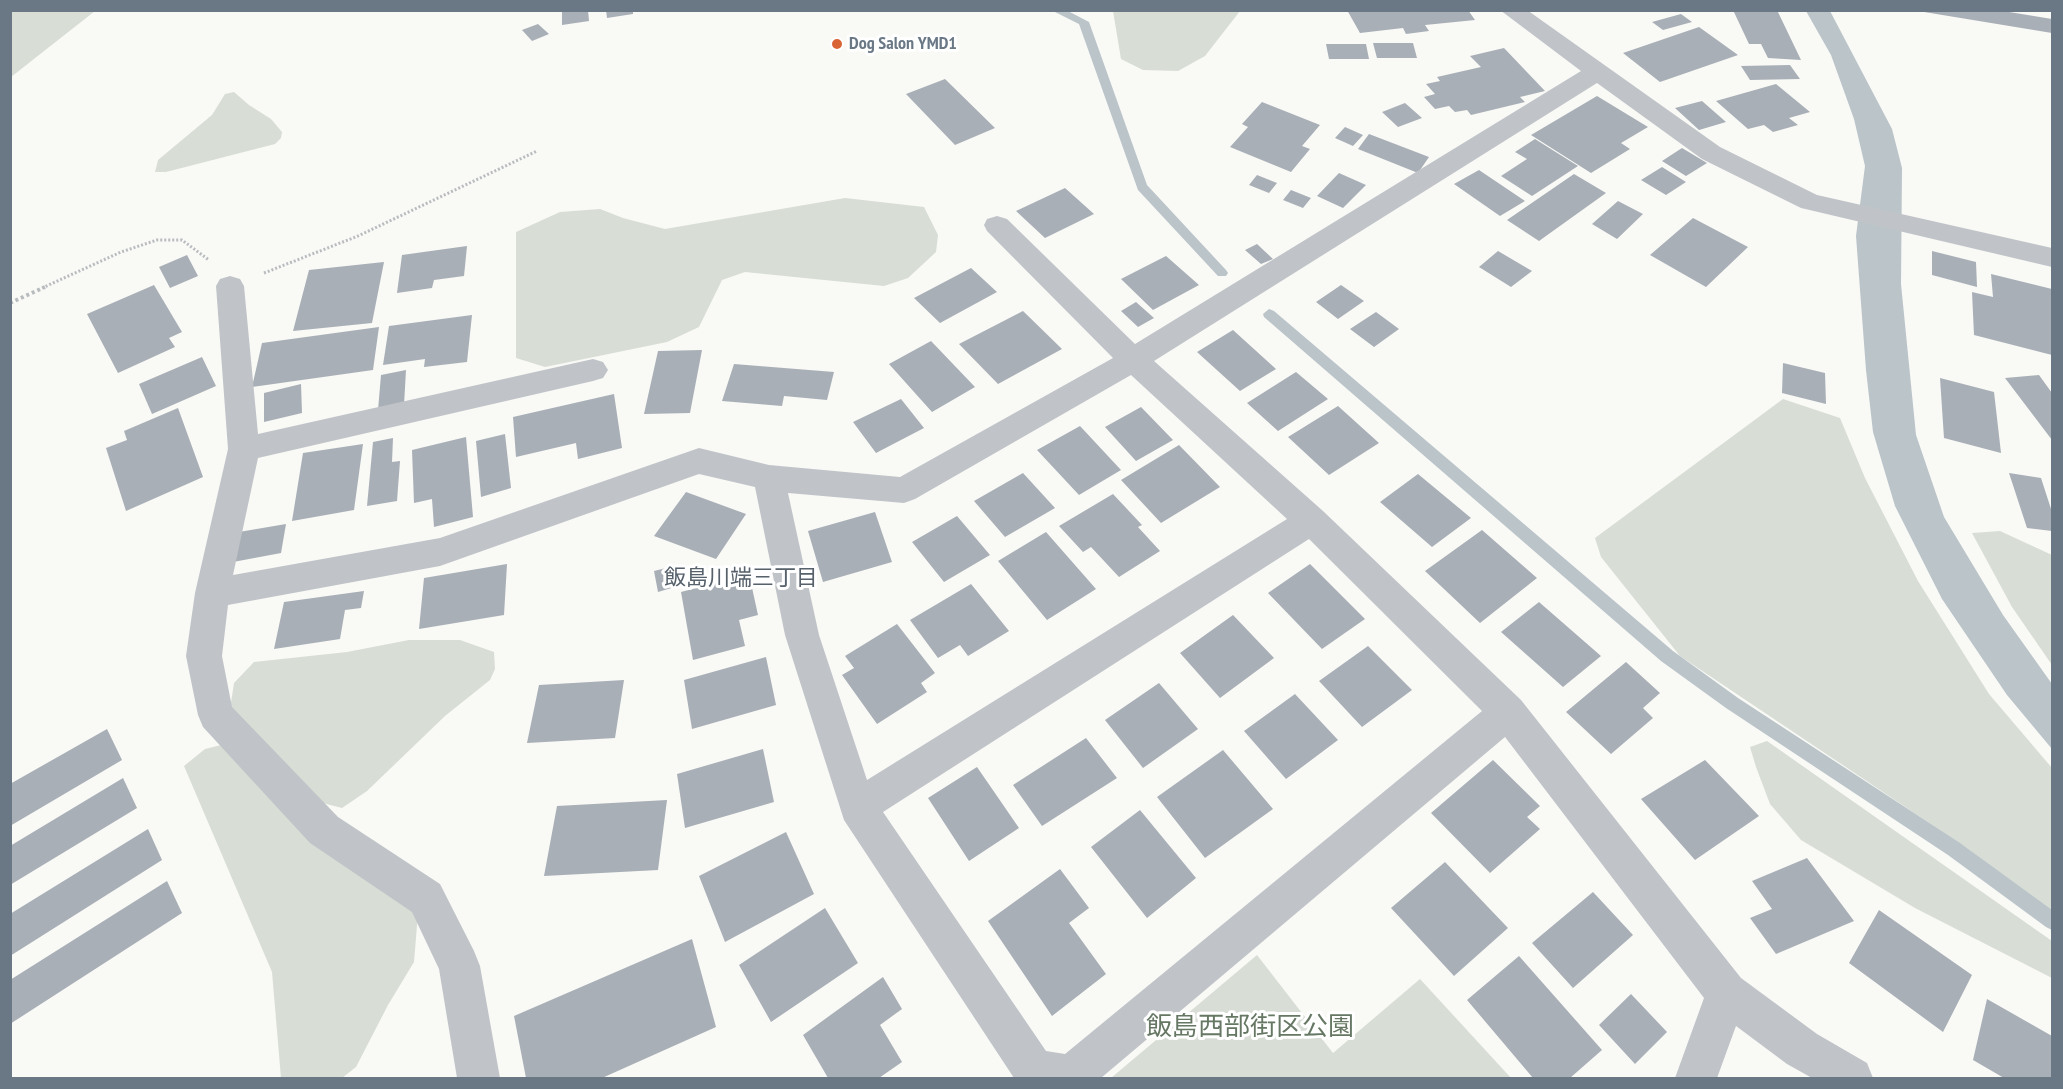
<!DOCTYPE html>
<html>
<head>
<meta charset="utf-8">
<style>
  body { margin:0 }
  #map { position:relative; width:2063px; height:1089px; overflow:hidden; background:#f9f9f6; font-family:"PT Sans Narrow",sans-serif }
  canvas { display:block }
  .frame { position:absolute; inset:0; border:12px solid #6a7886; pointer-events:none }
</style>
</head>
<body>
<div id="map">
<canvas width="2063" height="1089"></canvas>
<div class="frame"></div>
</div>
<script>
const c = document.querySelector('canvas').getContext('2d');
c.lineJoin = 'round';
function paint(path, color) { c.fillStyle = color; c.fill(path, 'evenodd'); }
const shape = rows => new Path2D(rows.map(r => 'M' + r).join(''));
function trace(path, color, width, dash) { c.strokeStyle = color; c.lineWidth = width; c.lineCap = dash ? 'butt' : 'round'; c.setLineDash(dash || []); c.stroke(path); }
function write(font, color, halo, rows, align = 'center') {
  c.font = font + ' "PT Sans Narrow","Noto Sans JP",sans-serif'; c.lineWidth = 6; c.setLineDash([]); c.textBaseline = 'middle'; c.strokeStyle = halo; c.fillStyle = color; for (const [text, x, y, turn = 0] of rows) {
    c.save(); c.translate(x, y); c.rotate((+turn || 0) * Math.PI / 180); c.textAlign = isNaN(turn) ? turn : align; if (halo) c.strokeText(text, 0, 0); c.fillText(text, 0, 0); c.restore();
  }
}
const green = shape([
  [11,10,95,10,95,11,11,77],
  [1113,11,1113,10,1240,11,1205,56,1178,71,1143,70,1121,59],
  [234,92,249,105,271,119,282,132,281,138,275,144,166,172,155,172,158,160,212,115,225,94],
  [845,198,924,207,938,235,936,252,908,278,884,286,745,272,722,280,699,327,667,342,545,367,516,358,516,232,560,212,600,209,623,218,665,229],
  [1783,399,1840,418,1865,478,1918,581,1989,694,2052,768,2052,913,1968,849,1680,656,1601,557,1595,538],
  [2000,531,2052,555,2052,665,2012,607,1972,533],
  [409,640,460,640,494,652,495,669,490,680,445,716,367,791,342,808,315,801,230,709,234,683,254,662,347,652],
  [1767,741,2052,941,2052,978,1915,908,1801,840,1770,804,1756,767,1750,747],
  [221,745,418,913,414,962,388,1005,356,1067,342,1078,281,1078,272,972,184,766,205,749],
  [1257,955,1333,1053,1420,979,1511,1078,1111,1078]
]);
const water = shape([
  [1806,11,1830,11,1892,129,1902,168,1901,284,1916,435,1944,517,2003,615,2052,684,2052,749,2007,695,1942,599,1895,506,1873,432,1866,370,1856,236,1865,166,1854,119,1831,55]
]);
const stream = shape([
  [1051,10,1066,10,1089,22,1147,185,1226,270,1228,273,1226,276,1218,276,1138,190,1079,24,1051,10],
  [1269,309,1274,311,1673,651,1738,698,1960,843,2052,910,2052,930,2046,927,1948,855,1726,708,1661,661,1264,317,1263,314,1269,309]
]);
const building = shape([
  [562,10,588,10,589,21,562,25],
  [606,10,633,10,633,14,607,18],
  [1347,10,1468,10,1475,20,1425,25,1429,31,1406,34,1403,28,1360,33],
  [1733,10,1777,10,1801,60,1768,58,1761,44,1749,44],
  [1912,10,1997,10,2052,19,2052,33],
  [1681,14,1692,22,1663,30,1652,22],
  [538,24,549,34,532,41,522,30],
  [1699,27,1738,55,1660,82,1623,53],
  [1373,43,1413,43,1417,58,1377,58],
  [1326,44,1366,44,1369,59,1329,59],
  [1504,48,1545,91,1520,97,1525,102,1471,115,1467,110,1455,112,1449,106,1435,109,1424,97,1435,94,1426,84,1440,81,1437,77,1481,67,1470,56],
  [1790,65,1800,79,1750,80,1741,66],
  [945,79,995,128,955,145,906,94],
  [1776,84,1810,112,1789,118,1798,125,1773,132,1764,125,1748,129,1716,101],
  [1597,96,1648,127,1621,143,1630,149,1591,173,1531,135],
  [1702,101,1726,122,1699,130,1675,108],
  [1262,102,1320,125,1302,146,1310,149,1291,172,1230,147,1248,127,1242,124],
  [1405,103,1422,118,1398,127,1382,112],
  [1345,127,1363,135,1353,146,1335,138],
  [1369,134,1429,157,1418,173,1358,149],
  [1535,139,1578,166,1532,196,1501,176,1527,159,1515,152],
  [1682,148,1707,163,1686,176,1662,161],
  [1662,167,1686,182,1666,195,1641,180],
  [1479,170,1525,201,1500,216,1454,184],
  [1339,173,1366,185,1343,208,1317,196],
  [1574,174,1606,193,1539,241,1507,220],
  [1257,175,1277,183,1269,193,1249,185],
  [1065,188,1094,214,1045,238,1016,211],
  [1291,190,1311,198,1303,208,1283,200],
  [1618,201,1643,214,1617,239,1592,224],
  [1693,218,1748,247,1706,287,1650,255],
  [1257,244,1273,259,1261,264,1245,250],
  [467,246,464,276,434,280,432,288,397,293,402,255],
  [1498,251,1532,271,1511,287,1479,267],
  [1932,251,1976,262,1977,287,1932,275],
  [187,255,198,276,170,288,159,267],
  [1166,256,1199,285,1153,310,1121,279],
  [384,262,372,323,293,331,309,270],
  [971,268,997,292,940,323,914,298],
  [1991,274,2052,289,2052,355,1974,335,1972,292,1993,297],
  [154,285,182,332,169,338,175,347,118,373,87,314],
  [1341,285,1364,301,1338,319,1316,302],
  [1136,302,1154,318,1138,327,1121,311],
  [1023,311,1062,349,998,384,959,344],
  [1376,312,1399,329,1374,347,1350,329],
  [472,315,467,362,424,367,425,359,383,365,389,326],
  [379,327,373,370,252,387,262,343],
  [1233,330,1276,369,1240,391,1197,352],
  [931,341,975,387,932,412,889,364],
  [702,350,690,413,644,414,658,351],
  [202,357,216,386,152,414,139,384],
  [1783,363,1825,373,1826,404,1782,393],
  [734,364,834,372,827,400,784,396,782,406,722,401],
  [406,370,404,405,378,410,381,375],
  [1296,372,1328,399,1278,431,1247,403],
  [2039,375,2052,393,2052,440,2005,378],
  [1940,378,1994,392,2001,453,1944,438],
  [301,384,302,413,264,422,264,393],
  [614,394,622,448,578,459,576,443,516,457,513,417],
  [901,399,924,428,876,453,853,422],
  [1338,406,1379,443,1329,475,1288,437],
  [1141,407,1173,440,1136,461,1105,427],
  [178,408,203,477,126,511,106,448,127,440,124,431],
  [1080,426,1121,470,1079,495,1037,450],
  [505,434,511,488,481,497,476,441],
  [466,437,473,517,434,527,432,499,414,503,412,450],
  [393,438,392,462,400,461,397,501,367,506,373,442],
  [363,444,354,510,292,521,303,453],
  [1179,445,1220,487,1161,523,1121,480],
  [1023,473,1055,508,1005,537,974,501],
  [2009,473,2041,478,2052,512,2052,531,2027,528],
  [1418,474,1471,518,1432,547,1380,502],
  [686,492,746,514,716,559,654,536],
  [1113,494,1142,525,1138,527,1160,551,1119,577,1091,547,1083,552,1059,526],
  [875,512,892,562,823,582,808,531],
  [957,516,990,555,944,582,912,542],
  [286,524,281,553,233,562,239,532],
  [1482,530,1537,578,1480,623,1425,571],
  [1046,532,1096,589,1047,620,998,561],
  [507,564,504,615,419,629,424,578],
  [1310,564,1365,619,1322,649,1268,593],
  [674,566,678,586,658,592,654,571],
  [749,574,758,615,739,620,745,646,693,660,681,592],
  [971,584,1009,631,968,656,960,645,938,658,910,620],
  [364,591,361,608,345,610,340,639,274,649,284,602],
  [1539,602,1601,656,1563,687,1501,632],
  [1233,615,1274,658,1220,698,1180,653],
  [897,624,935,673,921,683,927,692,877,724,842,675,854,668,845,656],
  [1368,646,1412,690,1362,727,1319,681],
  [766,657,776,705,692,729,684,680],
  [1626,662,1660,693,1643,708,1653,718,1611,754,1566,712],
  [624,680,615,738,527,743,539,685],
  [1159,683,1198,729,1143,768,1105,720],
  [1295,694,1338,740,1286,779,1244,731],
  [107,729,122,760,10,826,10,784],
  [1086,738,1117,778,1042,826,1013,785],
  [763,749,774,802,685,828,677,774],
  [1223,750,1273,809,1205,858,1157,797],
  [1493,760,1540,806,1527,817,1540,829,1490,873,1431,813],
  [1705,760,1759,816,1695,860,1641,799],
  [977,767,1019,828,969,861,928,798],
  [123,778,137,808,10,885,10,846],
  [667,800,658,870,544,876,557,806],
  [1140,810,1196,878,1147,918,1091,847],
  [148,829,162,860,10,956,10,914],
  [786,832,814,894,725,942,699,876],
  [1807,858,1854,921,1776,954,1750,918,1772,909,1752,881],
  [1445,862,1508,928,1454,976,1391,908],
  [1060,869,1089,908,1069,923,1106,974,1052,1016,988,921],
  [167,881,182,913,10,1024,10,980],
  [1593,892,1633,935,1573,988,1532,943],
  [825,908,858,963,771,1022,739,965],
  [1879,910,1972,975,1943,1032,1849,963],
  [692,939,716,1027,602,1078,526,1078,514,1016],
  [1519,956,1602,1050,1570,1078,1533,1078,1467,1000],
  [883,977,902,1009,880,1025,902,1062,879,1078,828,1078,803,1035],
  [1631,994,1667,1032,1635,1064,1599,1025],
  [1987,999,2052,1036,2052,1078,2004,1078,1973,1060]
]);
const pathFar1 = shape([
  [264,273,358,236,537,151],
  [42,288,121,252,157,240,182,240,209,260]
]);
const path = shape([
  [10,303,45,287]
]);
const minor = shape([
  [1500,10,1527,10,1720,147,1817,195,2052,248,2052,267,1801,208,1702,159,1597,83,1154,361,1323,511,1521,700,1741,978,1817,1034,1867,1063,1873,1078,1812,1078,1787,1064,1736,1026,1717,1078,1675,1078,1704,998,1505,737,1101,1078,1014,1078,844,820,785,635,755,487,699,474,440,566,228,605,222,656,232,707,338,817,440,884,474,951,480,966,500,1078,457,1078,439,969,412,912,310,843,203,727,198,715,186,656,195,593,228,449,216,286,220,279,230,276,240,279,244,286,258,434,593,359,603,362,608,370,603,378,593,381,258,458,233,575,440,538,699,448,769,465,900,477,1113,358,987,231,984,225,987,219,997,216,1007,219,1135,344,1581,71,1500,10],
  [1131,375,1287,519,867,780,819,635,788,493,904,503,915,499,1131,375],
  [1309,539,1482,711,1065,1054,1046,1051,883,812,1309,539]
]);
const markers = [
  [837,44,6,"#d96536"]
];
const farPoinames = [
  ["Dog Salon YMD1",849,44]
];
const neighbourhoodNames = [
  ["飯島川端三丁目",741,579]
];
const nearParknames = [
  ["飯島西部街区公園",1250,1028]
];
paint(green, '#d8ddd6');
paint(water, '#bac4c9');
paint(stream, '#bac4c9');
paint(building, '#a8afb6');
trace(pathFar1, '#b9bcbf', 3, [2, 2]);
trace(path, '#b9bcbf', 4, [3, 3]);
paint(minor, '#c0c4c8');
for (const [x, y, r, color] of markers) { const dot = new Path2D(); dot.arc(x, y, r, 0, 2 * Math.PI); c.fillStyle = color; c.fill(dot); trace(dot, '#fff', 2); }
write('bold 18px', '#6a7886', '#fff', farPoinames, 'left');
write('22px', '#57616b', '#fff', neighbourhoodNames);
write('26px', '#667864', '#fff', nearParknames);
</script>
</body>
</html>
